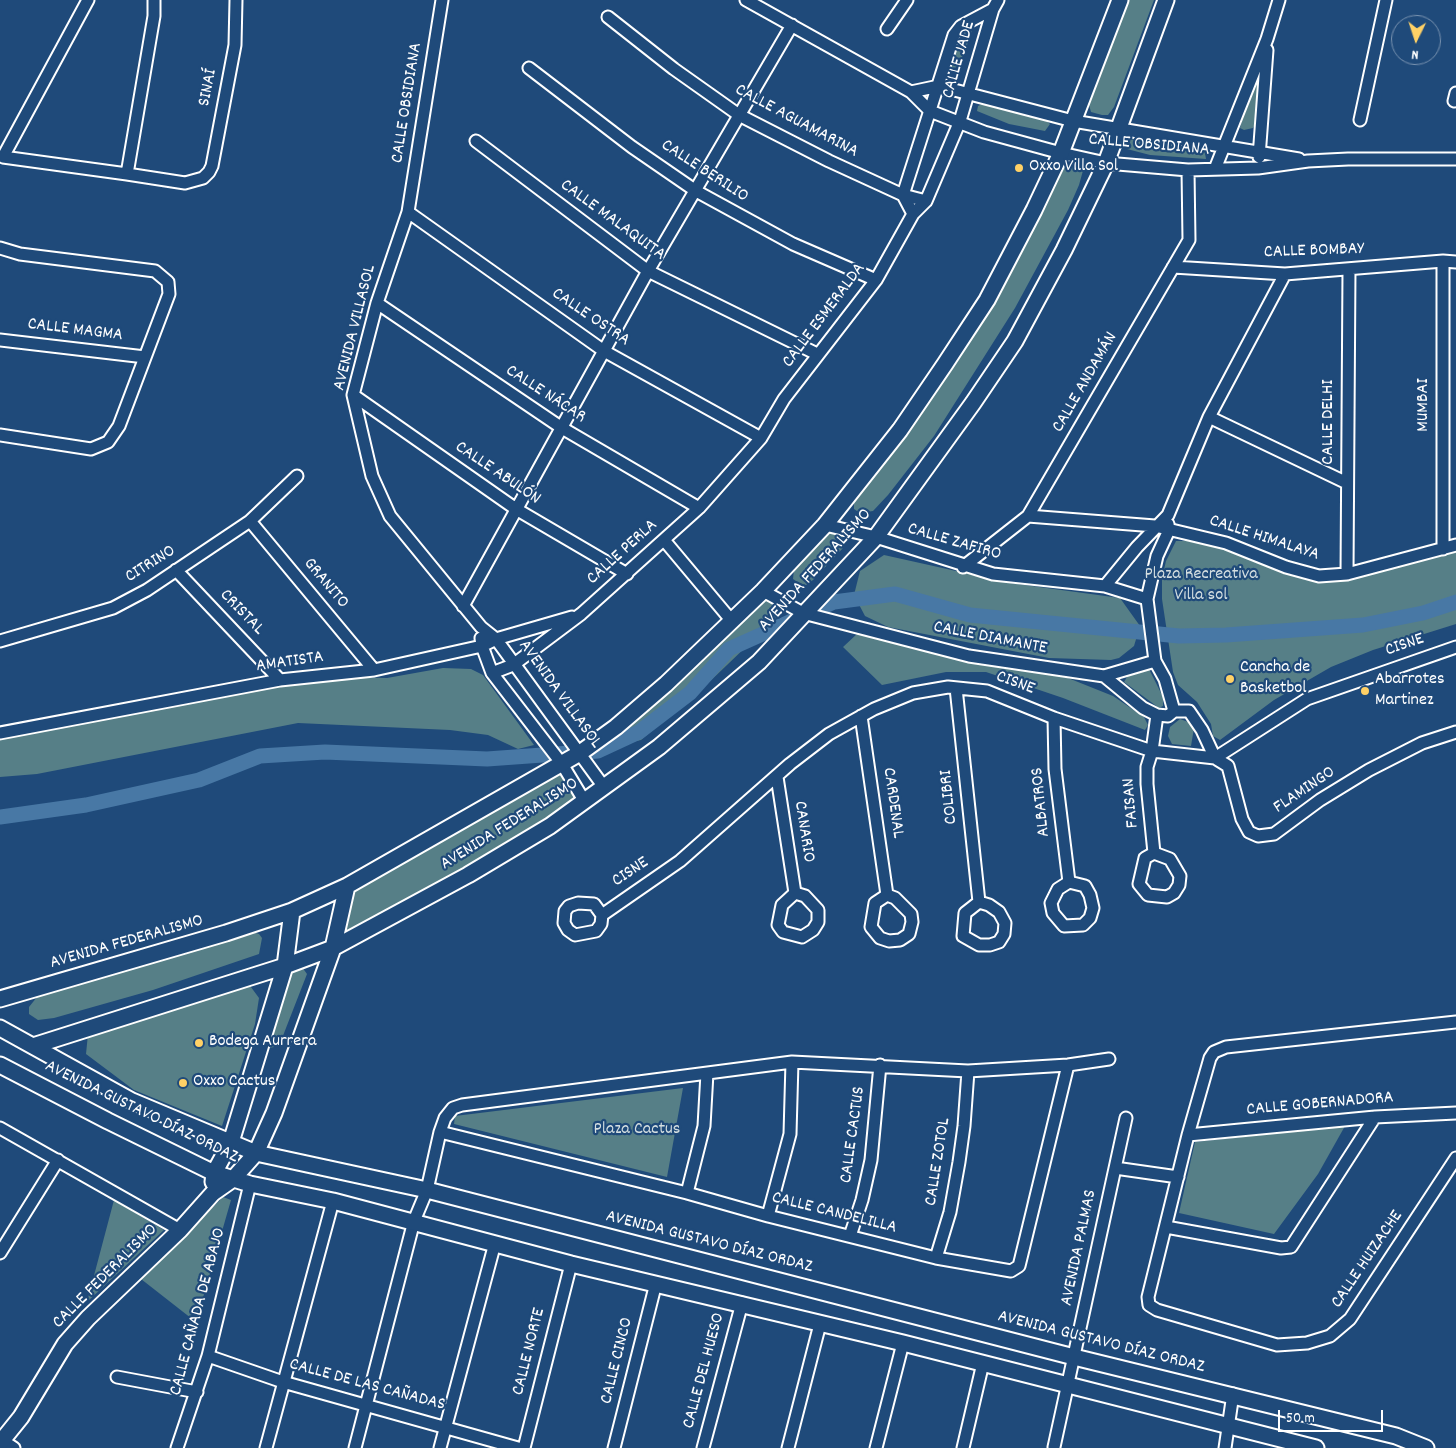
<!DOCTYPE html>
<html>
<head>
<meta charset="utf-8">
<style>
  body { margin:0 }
  #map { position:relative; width:1456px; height:1448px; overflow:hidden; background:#1f4a7a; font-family:Dekko,sans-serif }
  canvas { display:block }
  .north { position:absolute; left:1391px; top:15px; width:50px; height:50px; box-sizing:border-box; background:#1f4a7a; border:1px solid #7992af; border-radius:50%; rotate:184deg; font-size:14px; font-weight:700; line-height:20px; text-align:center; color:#fff }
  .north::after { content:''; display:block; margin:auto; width:18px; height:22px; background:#ffd166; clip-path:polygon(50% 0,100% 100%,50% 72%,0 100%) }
  .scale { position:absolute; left:1278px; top:1410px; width:105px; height:22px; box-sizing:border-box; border:2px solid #fff; border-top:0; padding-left:6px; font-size:15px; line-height:18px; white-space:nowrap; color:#fff; -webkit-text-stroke:4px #1f4a7a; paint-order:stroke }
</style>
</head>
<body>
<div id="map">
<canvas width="1456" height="1448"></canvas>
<div class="north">N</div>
<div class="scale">50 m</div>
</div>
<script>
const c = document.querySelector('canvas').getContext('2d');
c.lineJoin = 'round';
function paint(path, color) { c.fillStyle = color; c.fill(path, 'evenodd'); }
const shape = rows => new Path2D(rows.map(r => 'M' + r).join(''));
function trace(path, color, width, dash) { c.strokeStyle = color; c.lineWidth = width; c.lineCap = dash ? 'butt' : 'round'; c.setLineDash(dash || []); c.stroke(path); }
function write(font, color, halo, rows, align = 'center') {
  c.font = font + ' Dekko,sans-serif'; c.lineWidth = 4.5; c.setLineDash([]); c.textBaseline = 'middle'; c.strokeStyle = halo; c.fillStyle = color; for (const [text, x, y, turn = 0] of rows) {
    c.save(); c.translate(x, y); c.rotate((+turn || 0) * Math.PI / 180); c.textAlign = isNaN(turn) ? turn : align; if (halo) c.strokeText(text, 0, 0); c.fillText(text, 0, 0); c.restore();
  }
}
const green = shape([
  [1125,0,1154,0,1114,107,1108,115,1102,115,1091,112,1089,105,1097,77],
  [967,28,972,29,971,35,958,67,952,68,949,66,954,51,961,34],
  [1257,73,1261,74,1256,123,1253,128,1244,130,1240,128,1244,112],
  [982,104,1047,121,1050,124,1045,131,1009,124,977,111,978,106],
  [1128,139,1204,147,1206,159,1150,155,1127,149,1125,142],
  [1073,160,1084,167,1079,185,1068,210,1015,308,934,436,888,495,873,511,860,513,854,509,854,502,994,304,1061,166],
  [826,531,842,534,843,548,813,580,806,585,799,583,793,579,794,569],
  [1176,541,1211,541,1310,577,1456,549,1456,624,1373,650,1331,667,1274,700,1220,740,1213,736,1211,724,1197,702,1178,685,1173,672,1162,599,1162,578,1166,561],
  [884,555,1010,583,1120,598,1140,626,1134,646,1119,658,1111,660,1049,658,888,627,865,616,854,595,860,571],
  [763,598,769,598,776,602,779,608,775,619,703,688,641,740,632,742,623,735,630,723],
  [858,633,916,647,1063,676,1113,696,1144,717,1148,725,1145,730,1063,698,986,672,946,672,882,685,843,647],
  [1142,667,1148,667,1163,697,1163,706,1159,708,1124,682,1127,677],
  [443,668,471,669,483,675,534,745,518,749,488,735,450,730,298,723,37,774,0,777,0,734,173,701,334,677,387,678],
  [1180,719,1191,723,1194,728,1191,746,1172,744,1168,736,1170,727],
  [562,765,584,802,334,947,346,892],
  [250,931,259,934,262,938,259,954,153,990,54,1018,38,1020,29,1014,29,1007,37,997],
  [302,967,307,974,279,1046,269,1048,266,1047,292,970],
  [248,983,259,998,255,1024,222,1126,134,1090,86,1054,88,1034],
  [683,1088,667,1177,454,1124,455,1116],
  [1345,1126,1318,1174,1274,1234,1179,1213,1195,1142],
  [223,1197,231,1200,196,1322,141,1279],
  [114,1200,164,1230,87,1302]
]);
const canal = shape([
  [0,817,86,805,199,780,260,756,325,752,487,759,598,751,639,732,690,693,729,649,834,602,895,594,970,615,1179,636,1226,635,1363,625,1423,613,1456,602]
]);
const street = shape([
  [88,0,3,157,127,174,154,16,154,0],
  [442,0,408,212,377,303,353,395,372,476,390,516,481,627,496,639,604,787],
  [746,0,911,92,930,111,984,132,1061,153,1106,163,1188,170,1258,168,1308,161,1348,159,1456,159],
  [608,17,674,69,739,115,829,161,903,195,926,201],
  [887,29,907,0],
  [529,68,632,147,696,191,793,244,876,280],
  [911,92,939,86,1073,121,1299,159],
  [1454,101,1456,93],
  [1360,120,1386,0],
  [476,141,648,271,817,354],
  [1259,157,1267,50],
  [1215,169,1267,39,1279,0],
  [127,174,185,183,203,178,209,172,212,166,235,45,236,0],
  [408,212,604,351,761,438],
  [913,214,903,195,954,35,961,26,993,9],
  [0,248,20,254,155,271,168,282,169,294,119,426,108,442,91,449,0,435],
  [1443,261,1443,549],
  [1173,267,1285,274,1443,261,1456,262],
  [377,303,562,428,699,508],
  [0,340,145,357],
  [353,395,516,509,627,574],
  [1209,417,1347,483],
  [1028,516,1155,526,1226,543,1286,567,1319,576,1347,574,1456,545],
  [250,521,374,670],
  [825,525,876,537,993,574,1105,586,1147,599],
  [664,540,731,620],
  [963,567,1028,516,1189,240,1188,170],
  [176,570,280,680],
  [1347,574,1349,270],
  [1105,586,1137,547,1168,515,1209,417,1285,274],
  [763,591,803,613,969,656,1104,676,1155,661],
  [463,606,648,271,792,25],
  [481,638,482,646,492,673,562,764,585,802],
  [0,641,113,608,147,590,250,521,297,476],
  [492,673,513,665,581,614,699,508,761,438,784,399,876,280,913,214,926,201,960,121,993,9,998,0],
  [1104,676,1143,708,1157,715,1168,716,1174,711,1165,679,1155,661,1147,599,1157,556,1169,530,1168,524],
  [956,688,979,902,989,905,999,912,1005,923,1004,934,999,942,990,945,979,945,963,936,965,913,979,902],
  [1174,711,1189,711,1202,730,1215,758],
  [861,716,887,895,895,898,911,914,912,922,909,934,900,940,889,941,880,938,871,927,875,903,887,895],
  [1054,718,1055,769,1069,882,1085,886,1090,895,1093,908,1090,918,1083,925,1064,926,1053,913,1051,903,1058,889,1069,882],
  [0,733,280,680,374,670,482,646,496,639,572,617],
  [1215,758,1307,699,1456,647],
  [777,777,795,893,805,896,818,910,818,922,813,930,802,937,783,932,778,925,782,905,795,893],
  [1154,853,1145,858,1139,884,1148,895,1167,897,1174,893,1179,885,1180,876,1170,859,1154,853,1147,784,1147,767,1152,751,1157,715],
  [602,915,594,904,578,903,569,906,565,911,564,923,568,930,575,935,596,931,601,924,602,915,680,861,790,764,829,734,874,709,913,693,948,687,987,691,1054,718,1152,751,1215,758,1228,766,1242,819,1249,832,1258,836,1274,834,1320,800,1369,770,1422,743,1456,732],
  [1456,1022,1226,1047,1214,1052,1210,1058,1188,1135,1148,1297,1149,1305,1157,1310,1277,1345,1307,1343,1330,1336,1350,1319,1456,1158],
  [0,1128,180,1230],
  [440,1132,687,1193,768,1216,936,1258,1011,1271,1019,1266,1021,1258,1068,1065],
  [1188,1135,1375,1117,1456,1113],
  [1115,1168,1178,1177],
  [687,1193,704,1126,707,1073],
  [768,1216,790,1134,792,1062],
  [1166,1227,1281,1248,1291,1247,1375,1117],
  [850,1236,862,1200,871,1160,880,1065],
  [0,1253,58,1160],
  [936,1258,950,1212,959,1162,964,1126,968,1071],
  [208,1356,283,1382,518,1448],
  [117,1377,197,1392],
  [2,1440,14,1448],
  [1054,1447,1126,1118],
  [177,1448,208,1356,250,1184],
  [266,1448,333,1201],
  [355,1448,414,1221,427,1190,440,1132,445,1118,453,1108,462,1105,792,1062,968,1071,1068,1065,1109,1059],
  [440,1448,495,1243],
  [524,1448,571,1264],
  [614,1448,656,1283],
  [703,1448,742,1303],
  [788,1448,820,1324],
  [876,1448,903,1343],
  [963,1448,983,1363],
  [1225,1448,1233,1394]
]);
const secondary = shape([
  [0,999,226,933,292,911,347,886,580,753,616,727,666,684,763,591,825,525,900,430,945,364,987,300,1034,210,1061,153,1120,0],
  [0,1028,132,1101,256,1153,427,1190,1074,1357,1396,1436,1426,1448],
  [33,1046,285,966,333,948,468,875,550,826,659,747,759,662,876,537,973,403,1015,341,1064,250,1106,163,1166,0],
  [0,1065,108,1121,214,1173,250,1184,333,1201,571,1264,903,1343,1316,1448],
  [213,1182,214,1173,231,1142,285,966,292,911],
  [0,1443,21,1417,65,1344,88,1318,180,1230,213,1193,233,1179,256,1153,274,1113,333,948,347,886]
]);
const markers = [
  [1019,168,5,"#ffd166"],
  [1230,679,5,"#ffd166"],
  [1365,691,5,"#ffd166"],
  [199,1043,5,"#ffd166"],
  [183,1083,5,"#ffd166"]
];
const streetNames = [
  ["CALLE JADE",960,60,-74],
  ["SINAÍ",209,88,-79],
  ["CALLE OBSIDIANA",408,103,-81],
  ["CALLE AGUAMARINA",796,122,28],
  ["CALLE OBSIDIANA",1149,146,5],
  ["CALLE BERILIO",704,172,33],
  ["CALLE MALAQUITA",612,221,36],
  ["CALLE BOMBAY",1314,252,-2],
  ["CALLE ESMERALDA",825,316,-53],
  ["CALLE OSTRA",590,318,34],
  ["AVENIDA VILLASOL",356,328,-76],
  ["CALLE MAGMA",75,331,7],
  ["CALLE ANDAMÁN",1086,383,-60],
  ["CALLE NÁCAR",545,395,33],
  ["MUMBAI",1425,405,-90],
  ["CALLE DELHI",1330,422,-90],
  ["CALLE ABULÓN",497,474,34],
  ["CALLE HIMALAYA",1264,539,18],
  ["CALLE ZAFIRO",954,543,16],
  ["CALLE PERLA",623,553,-42],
  ["CITRINO",151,565,-32],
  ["AVENIDA FEDERALISMO",816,571,-48],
  ["GRANITO",325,584,50],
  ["CRISTAL",241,613,46],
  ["CALLE DIAMANTE",990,639,11],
  ["CISNE",1405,646,-19],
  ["AMATISTA",290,663,-8],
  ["CISNE",1015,684,20],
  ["AVENIDA VILLASOL",559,695,54],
  ["FLAMINGO",1305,791,-34],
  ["COLIBRI",950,797,-96],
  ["ALBATROS",1042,802,-96],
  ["CARDENAL",892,803,82],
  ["FAISAN",1132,803,-95],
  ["AVENIDA FEDERALISMO",510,825,-32],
  ["CANARIO",803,832,81],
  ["CISNE",631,873,-34],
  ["AVENIDA FEDERALISMO",127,943,-16],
  ["CALLE GOBERNADORA",1320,1105,-5],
  ["AVENIDA GUSTAVO DÍAZ ORDAZ",141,1113,26],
  ["CALLE CACTUS",854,1135,-82],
  ["CALLE ZOTOL",939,1162,-81],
  ["CALLE CANDELILLA",834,1214,14],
  ["AVENIDA GUSTAVO DÍAZ ORDAZ",709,1243,14],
  ["AVENIDA PALMAS",1080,1248,-78],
  ["CALLE HUIZACHE",1368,1260,-56],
  ["CALLE FEDERALISMO",106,1277,-45],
  ["CALLE CAÑADA DE ABAJO",199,1312,-75],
  ["AVENIDA GUSTAVO DÍAZ ORDAZ",1101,1343,14],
  ["CALLE NORTE",530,1352,-76],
  ["CALLE CINCO",618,1361,-76],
  ["CALLE DEL HUESO",705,1371,-75],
  ["CALLE DE LAS CAÑADAS",367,1386,15]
];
const poiNames = [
  ["Oxxo Villa Sol",1029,168],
  ["Cancha de",1240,669],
  ["Basketbol",1240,690],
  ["Abarrotes",1375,681],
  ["Martinez",1375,702],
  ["Bodega Aurrera",209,1043],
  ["Oxxo Cactus",193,1083]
];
const parkNames = [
  ["Plaza Recreativa",1201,576],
  ["Villa sol",1201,597],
  ["Plaza Cactus",637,1131]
];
paint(green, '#567f87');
trace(canal, '#4878a5', 15);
trace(street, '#fff', 15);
trace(secondary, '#fff', 19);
trace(street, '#1f4a7a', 11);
trace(secondary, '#1f4a7a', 15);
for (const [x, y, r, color] of markers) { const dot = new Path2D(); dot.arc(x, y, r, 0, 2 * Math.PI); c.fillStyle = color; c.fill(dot); trace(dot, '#1f4a7a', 2); }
write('18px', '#fff', '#1f4a7a', streetNames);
write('18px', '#fff', '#1f4a7a', poiNames, 'left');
write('18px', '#d5dfe1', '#1f4a7a', parkNames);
</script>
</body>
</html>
